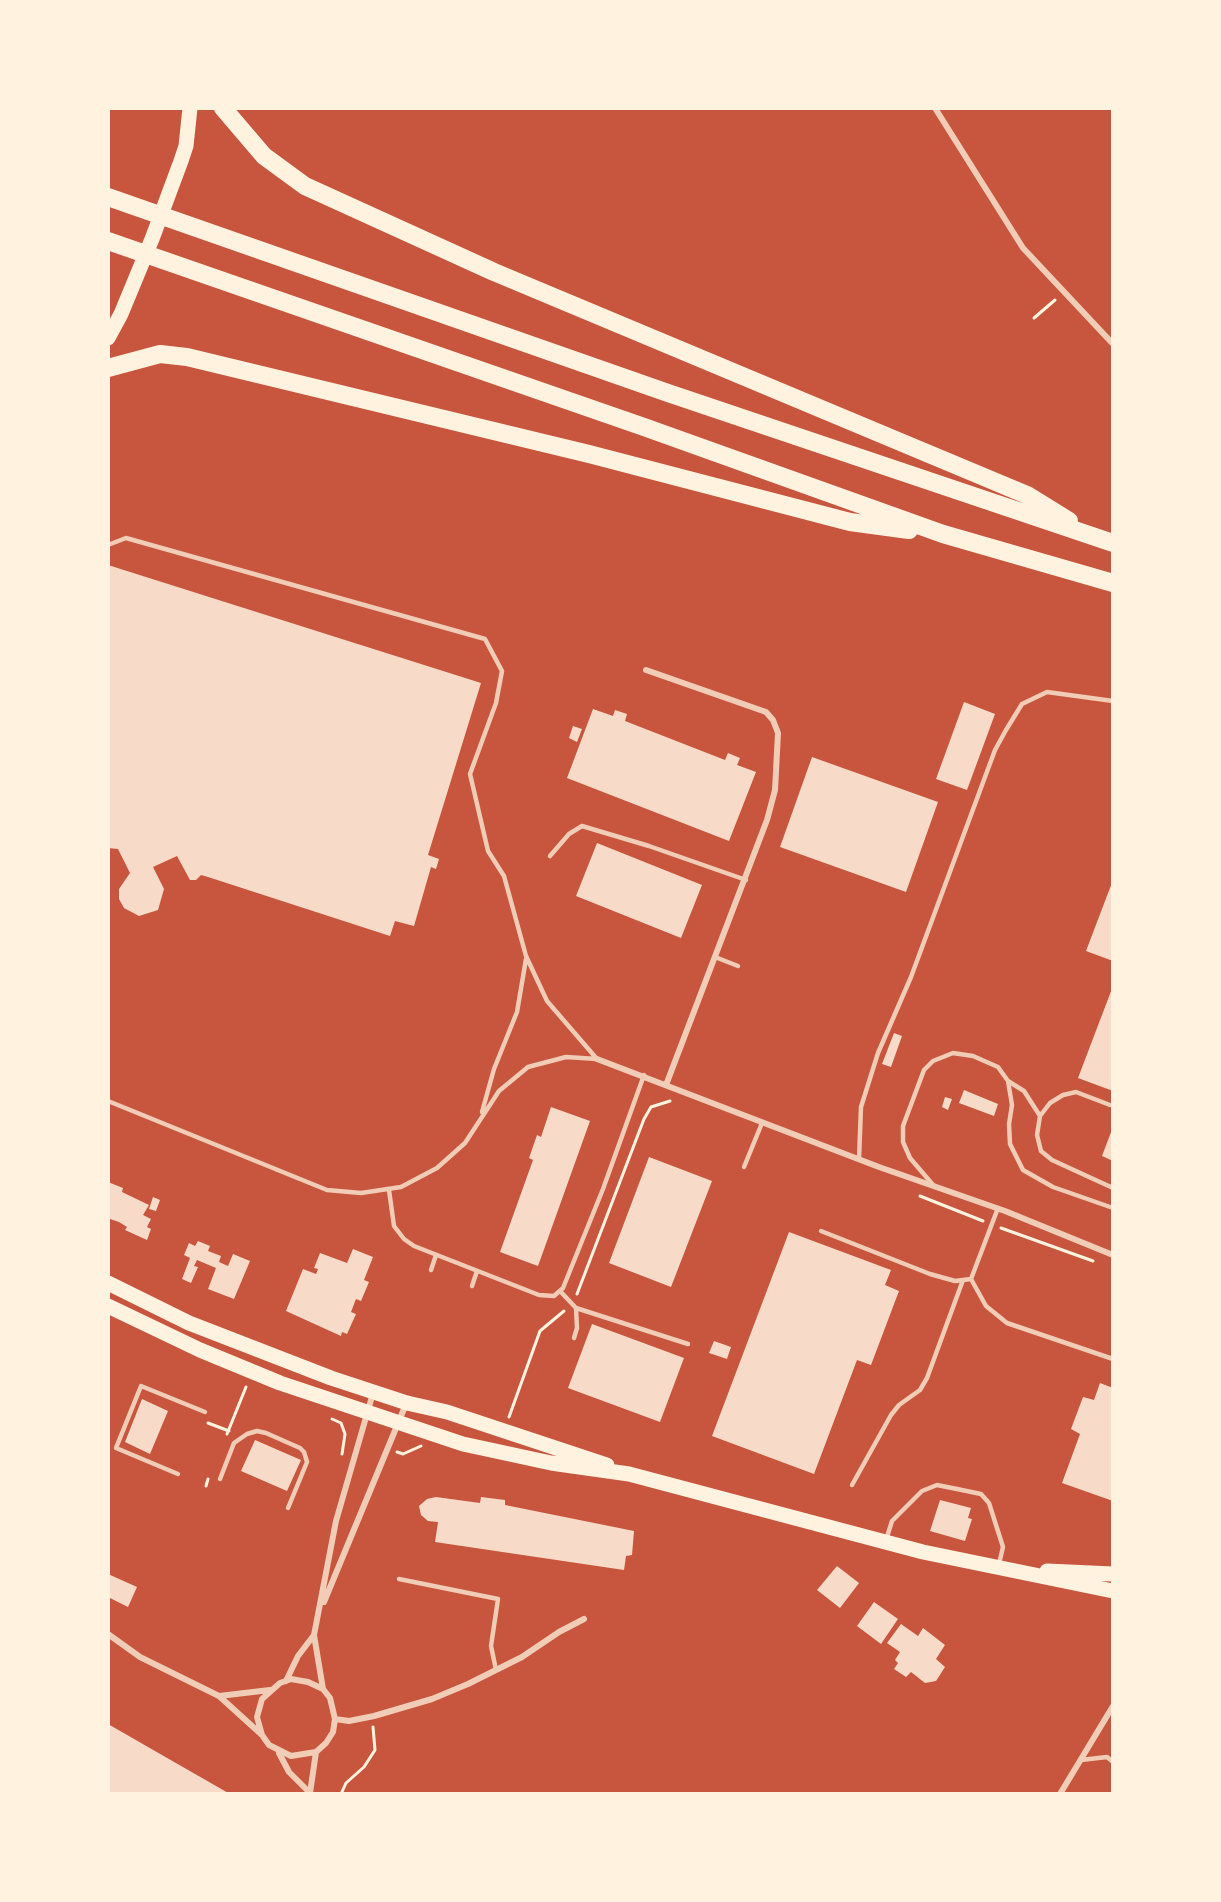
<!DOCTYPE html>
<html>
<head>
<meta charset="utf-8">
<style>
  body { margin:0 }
  #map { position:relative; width:1221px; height:1902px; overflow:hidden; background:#c8553d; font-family:Jost,sans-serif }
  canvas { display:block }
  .frame { position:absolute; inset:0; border:110px solid #fff3e0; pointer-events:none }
</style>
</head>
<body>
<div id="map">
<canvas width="1221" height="1902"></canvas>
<div class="frame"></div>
</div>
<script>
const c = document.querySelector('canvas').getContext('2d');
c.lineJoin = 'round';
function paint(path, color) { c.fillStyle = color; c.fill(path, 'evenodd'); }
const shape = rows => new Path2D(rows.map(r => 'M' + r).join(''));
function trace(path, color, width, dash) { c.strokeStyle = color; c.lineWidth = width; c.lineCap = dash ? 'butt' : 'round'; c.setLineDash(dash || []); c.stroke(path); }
const building = shape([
  [108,565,481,683,428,855,439,859,436,869,431,867,414,926,395,921,390,936,208,877,201,875,196,880,190,880,177,856,153,867,164,889,158,910,139,916,124,908,119,899,119,889,130,873,118,849,108,848],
  [964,702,995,714,967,790,936,779],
  [593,709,613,716,615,710,627,714,625,721,725,760,728,753,740,758,737,765,756,772,729,841,567,778],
  [573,726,582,729,577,742,569,738],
  [812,757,938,802,906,892,780,847],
  [597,843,702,885,681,938,576,896],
  [1113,880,1113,961,1086,951],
  [1113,986,1113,1091,1078,1078],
  [894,1033,902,1036,891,1067,882,1064],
  [964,1090,998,1104,994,1116,959,1103],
  [945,1097,952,1099,948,1110,942,1107],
  [551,1107,590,1121,538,1266,500,1252,533,1160,529,1158,537,1135,541,1137],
  [1113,1127,1113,1161,1102,1156],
  [649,1157,712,1181,671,1287,609,1263],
  [108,1182,123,1188,122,1192,149,1205,143,1215,151,1219,147,1227,151,1229,147,1240,125,1230,127,1227,119,1222,110,1219,108,1223],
  [153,1197,160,1200,156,1211,149,1209],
  [789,1232,891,1270,885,1285,899,1291,871,1365,857,1360,814,1474,712,1436],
  [198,1241,210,1246,208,1251,221,1256,219,1262,228,1266,233,1254,250,1261,234,1299,208,1289,216,1268,197,1260,194,1266,198,1267,191,1283,182,1279,190,1258,184,1255,189,1243,195,1246],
  [353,1249,373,1257,364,1280,369,1282,361,1301,356,1299,351,1312,356,1314,347,1334,342,1332,341,1336,286,1311,303,1269,316,1274,318,1269,314,1268,320,1253,347,1263],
  [592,1324,684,1358,660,1422,568,1388],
  [714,1341,731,1347,727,1359,709,1353],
  [1100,1383,1113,1388,1113,1501,1062,1483,1080,1434,1071,1429,1083,1397,1094,1400],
  [142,1399,168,1411,150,1454,125,1442],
  [255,1440,301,1460,287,1491,241,1471],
  [436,1497,480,1503,481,1497,505,1500,505,1505,634,1531,632,1555,626,1556,624,1570,435,1542,438,1522,428,1521,421,1515,419,1506,427,1499],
  [940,1500,971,1508,968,1518,972,1519,965,1541,930,1531],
  [837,1566,859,1583,840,1608,817,1590],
  [108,1574,137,1587,128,1607,108,1597],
  [874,1602,898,1619,881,1644,857,1626],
  [901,1624,918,1636,923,1628,945,1645,936,1659,945,1667,936,1681,925,1683,911,1672,906,1677,894,1669,898,1663,895,1660,900,1652,887,1643],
  [108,1724,148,1747,230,1794,108,1794]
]);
const path = shape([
  [1034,318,1055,300],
  [920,1196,983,1221],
  [1001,1228,1093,1261],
  [577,1294,644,1119,651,1107,670,1101],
  [509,1417,540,1331,564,1311],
  [332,1419,341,1423,345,1434,342,1454],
  [208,1423,229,1431],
  [227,1434,246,1387],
  [397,1452,403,1454,421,1446],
  [206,1486,208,1479],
  [341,1794,346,1783,364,1767,375,1750,373,1727]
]);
const service = shape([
  [108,545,126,538,485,639,502,671,496,703,470,774,488,851,504,876,526,956,547,1001,597,1059,566,1057,528,1067,499,1091,465,1143,437,1168,401,1187,361,1193,327,1190,108,1101],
  [550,856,569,834,582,826,649,846,746,880],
  [715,957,738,966],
  [1008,1081,1024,1091,1040,1116],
  [1110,1105,1076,1092,1063,1095,1050,1103,1040,1116,1037,1135,1041,1151,1052,1160,1113,1188],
  [482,1112,494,1069,517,1012,526,959],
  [859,1159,861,1107,878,1053,911,977,995,750,1006,730,1022,704,1047,692,1113,701],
  [744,1167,762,1123],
  [934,1186,910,1158,903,1142,903,1126,924,1070,933,1061,953,1053,973,1056,998,1067,1008,1081,1012,1105,1009,1124,1010,1144,1023,1170,1053,1187,1113,1208],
  [389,1190,394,1226,404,1239,414,1246,539,1295,554,1296,563,1288,603,1189,644,1075],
  [821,1231,930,1274,955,1281,971,1279,998,1208],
  [431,1270,436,1255],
  [971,1279,986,1306,1007,1323,1113,1359],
  [472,1286,477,1271],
  [560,1291,576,1308,688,1344],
  [574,1338,577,1328,576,1308],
  [178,1474,116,1448,141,1386,205,1412],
  [220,1479,234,1443,247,1434,257,1431,266,1433,300,1448,304,1452,307,1462,288,1508],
  [852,1485,891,1415,899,1405,920,1390,927,1378,963,1280],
  [886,1540,892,1521,922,1491,937,1485,957,1489,981,1494,989,1503,1003,1547,999,1564],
  [399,1579,498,1599,491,1646,496,1670],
  [1081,1760,1107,1757,1113,1762]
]);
const minor = shape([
  [935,108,1023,248,1113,344],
  [646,670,766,712,773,720,778,733,775,790,767,820,666,1085],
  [597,1059,879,1167,1005,1211,1113,1255],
  [324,1602,406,1404],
  [108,1634,140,1657,219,1696,262,1735,269,1745,291,1756,316,1752,326,1743,333,1732,335,1719,330,1698,323,1689,308,1682,291,1679,280,1683,262,1699,257,1717,262,1735],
  [314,1635,323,1689],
  [286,1681,298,1656,314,1635,336,1521,373,1393],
  [219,1696,270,1690],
  [335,1719,349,1721,374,1716,432,1699,468,1684,522,1657,559,1632,584,1619],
  [279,1753,289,1772,309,1792],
  [310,1793,316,1752],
  [1060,1794,1113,1706]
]);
const primary = shape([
  [108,338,121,314,152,239,181,161,186,146,190,108],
  [108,1283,189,1323,331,1378,407,1403,447,1412,607,1465],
  [108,1306,200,1350,280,1383,463,1444,551,1463,629,1474,923,1552,1113,1591],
  [1047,1571,1113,1574]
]);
const motorway = shape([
  [223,108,264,156,305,186,494,272,1027,495,1069,521],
  [108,197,668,393,1113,543],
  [108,241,644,427,943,534,1113,583],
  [108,368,160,354,187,357,589,454,850,522,909,530]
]);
paint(building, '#f7dbc8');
trace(path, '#fff3e0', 3);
trace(service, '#f1ccb7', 4.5);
trace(minor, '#f1ccb7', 6);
trace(primary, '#fff3e0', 15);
trace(motorway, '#fff3e0', 18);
</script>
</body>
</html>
